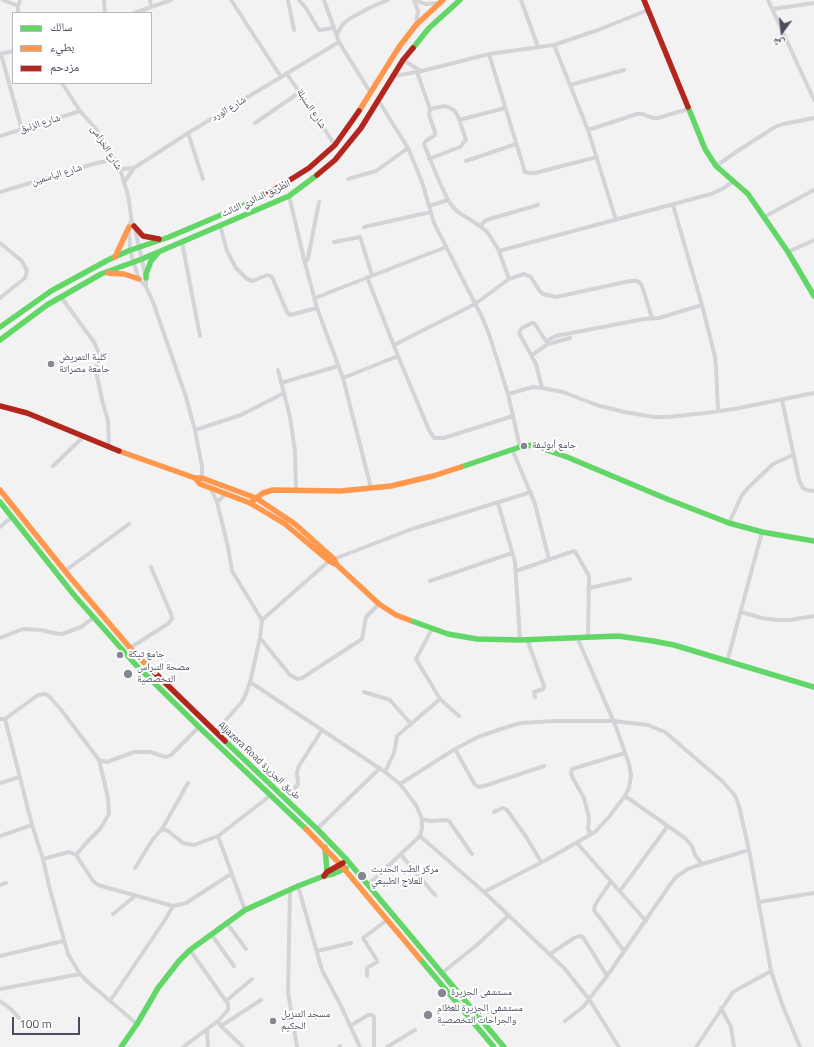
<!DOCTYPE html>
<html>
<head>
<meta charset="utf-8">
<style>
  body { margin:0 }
  #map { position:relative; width:814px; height:1047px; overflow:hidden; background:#f2f2f2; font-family:"Titillium Web","Noto Naskh Arabic",sans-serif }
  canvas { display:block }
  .legend { position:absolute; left:12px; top:12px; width:140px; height:72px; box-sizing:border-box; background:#fff; border:1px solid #b7b8bf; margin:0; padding:5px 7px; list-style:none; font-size:12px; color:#4a4d5e }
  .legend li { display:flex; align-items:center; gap:8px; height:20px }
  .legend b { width:20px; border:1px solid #b7b8bf }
  .north { position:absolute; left:762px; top:12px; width:40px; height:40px; -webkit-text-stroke:3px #fff; paint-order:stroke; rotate:195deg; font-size:11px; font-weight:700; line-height:16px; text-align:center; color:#4a4d5e }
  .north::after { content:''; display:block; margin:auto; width:14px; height:18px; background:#4a4d5e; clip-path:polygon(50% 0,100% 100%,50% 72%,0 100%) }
  .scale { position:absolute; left:12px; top:1017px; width:68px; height:18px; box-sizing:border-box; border:2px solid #4a4d5e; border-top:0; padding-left:5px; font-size:12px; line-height:14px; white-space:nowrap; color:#4a4d5e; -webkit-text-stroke:3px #fff; paint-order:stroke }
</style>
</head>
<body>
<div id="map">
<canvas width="814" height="1047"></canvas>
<ul class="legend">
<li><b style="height:5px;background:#63d668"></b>سالك</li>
<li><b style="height:5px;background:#ff974d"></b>بطيء</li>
<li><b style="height:5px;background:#b3261e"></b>مزدحم</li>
</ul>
<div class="north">ش</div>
<div class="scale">100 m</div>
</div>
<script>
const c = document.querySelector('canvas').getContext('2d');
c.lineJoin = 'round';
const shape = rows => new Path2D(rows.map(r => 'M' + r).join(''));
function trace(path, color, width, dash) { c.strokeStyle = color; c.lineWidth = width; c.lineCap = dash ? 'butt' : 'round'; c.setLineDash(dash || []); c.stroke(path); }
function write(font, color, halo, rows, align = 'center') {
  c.font = font + ' "Titillium Web","Noto Naskh Arabic",sans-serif'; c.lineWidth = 4; c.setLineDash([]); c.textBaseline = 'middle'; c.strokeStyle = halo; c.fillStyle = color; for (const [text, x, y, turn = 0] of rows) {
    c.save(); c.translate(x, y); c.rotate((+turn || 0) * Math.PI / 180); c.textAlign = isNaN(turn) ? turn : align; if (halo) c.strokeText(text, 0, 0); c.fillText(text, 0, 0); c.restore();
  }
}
const street = shape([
  [3,0,18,6],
  [104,0,105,13],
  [150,0,151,6],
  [231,0,281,77],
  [288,0,294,30],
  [299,0,306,8,319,30,334,28],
  [324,0,339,42,370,92],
  [414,0,418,11,416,25],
  [416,0,425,4,439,3],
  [521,0,538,47],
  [768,0,814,100],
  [773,9,814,3],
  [18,13,18,6,20,0],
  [134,13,171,0],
  [337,34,343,24,349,19,371,7,388,0],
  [554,45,588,130,616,220],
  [0,54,13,51],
  [1,54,22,130],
  [489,54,525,172,531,173,535,173,597,157],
  [403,60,421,71],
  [417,72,430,109,429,115,435,132,435,135,426,141,424,144,439,181,448,200,453,207,458,212,480,226,488,233,499,251,509,279],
  [287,74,335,145],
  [394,76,422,71,489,54,554,45,598,30,648,10],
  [62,83,80,111,96,129,120,169,128,195,132,223],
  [570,85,624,70],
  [378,100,408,148,422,182,434,223,482,317,489,334,508,394,520,447],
  [459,120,505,108],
  [255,123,300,92],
  [588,130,637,114,642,114,653,118,658,118,688,109],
  [188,133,203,179],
  [0,136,80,111],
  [429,159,460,147,466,140,458,116,454,110,445,106,430,109],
  [466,161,516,144],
  [716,166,739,150,775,127,783,124,814,118],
  [120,169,134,168],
  [348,179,376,171,408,148],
  [125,181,134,168,188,133,339,42],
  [0,192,93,164,115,159],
  [289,196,305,263,317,308,343,378,371,488],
  [673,205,702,305,715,357,716,367,718,411],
  [429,206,448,200],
  [764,217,814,190],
  [131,221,129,227,130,250,133,261,139,279,146,287,153,302,186,397,195,430,202,467,202,479],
  [220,225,227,251,236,268,247,279,253,281,267,275,272,277,287,312,290,315,317,308],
  [480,226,486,220,538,205],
  [364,227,431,212],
  [135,229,146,278,146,287],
  [182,242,200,336],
  [334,242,360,237,372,275],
  [0,243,22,261,27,271,25,278,0,298],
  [499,251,711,194,722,189,734,181],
  [788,252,814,240],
  [305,263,308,258,319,202],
  [367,277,398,356,429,430,434,438,444,438,513,416],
  [61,297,94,342,98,351,96,371,102,400,108,421,109,448],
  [315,298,446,247],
  [546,341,556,336,644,319,659,318,702,305],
  [394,345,475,304,509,279,524,274,531,277,539,290,543,294,556,297,630,281,637,281,640,283,642,286,652,318],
  [532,355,548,344,570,338],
  [278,370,290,417,295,451,296,490],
  [343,378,398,356],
  [281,383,338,366],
  [542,388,536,364,519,333,520,331,522,328,532,323,534,323,548,344],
  [508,394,533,387,542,388,563,392,597,405,624,412,654,417,667,417,705,413,734,409,814,393],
  [782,400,799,480,803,488,807,490,814,491],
  [195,430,241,415,284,393],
  [513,451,535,504,549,559],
  [53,466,82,438],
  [210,487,217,502,228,547,232,571,262,620,260,638,250,682,245,696,241,703,215,732],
  [217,502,227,493],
  [498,503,515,562,520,640],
  [729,523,742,495,749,487,773,464,793,455],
  [0,527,12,517],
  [65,571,129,524],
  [516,571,568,553,574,551,576,553,589,576,588,637],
  [430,581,512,553],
  [589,588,630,579],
  [741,612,762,618,777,620,790,620,814,616],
  [262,620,329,561,334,559,412,529,531,492],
  [0,638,23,629,41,630,54,633,62,634,81,627,93,618],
  [260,638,290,675,297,679,302,678,362,639,366,617,379,604],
  [527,639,544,686,543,689,534,692,535,697],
  [130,648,169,623,172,618,171,614,151,567],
  [727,662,762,532],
  [250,682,385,772,400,784,416,805,422,819,422,828,420,836,368,885],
  [364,692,390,700,411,724],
  [440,699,459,716],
  [0,719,5,719,38,695,45,694,49,696,62,711,99,760,108,798,109,814,100,829,86,843,76,855],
  [5,719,32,825,43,859,49,886,68,954,80,974,89,983,137,1024],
  [455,749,475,785,479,787,484,786,544,766],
  [99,760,107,762,134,752,150,752,166,757,171,755,199,727],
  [385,772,394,753,397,736,440,699,416,659,432,629],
  [0,783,20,777],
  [400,784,455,749,478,737,504,728,521,723,555,721,613,721,648,725,665,732,722,781,733,793,737,800,740,810,749,850,771,971,782,1004,800,1047],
  [625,796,685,838,692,846,695,855,702,864],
  [286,800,298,784,297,772,299,766,322,730],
  [494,812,503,808,507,810,527,838,541,862],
  [422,819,430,821,445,820,449,821,472,854],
  [162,829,168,831,183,843,187,844,194,845,218,836],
  [317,829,380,768],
  [591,834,588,829,589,818,584,798,574,780,571,774,572,769,625,753],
  [0,836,32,825],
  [420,836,484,892,565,969,589,999,619,1047],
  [577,843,646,921],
  [401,855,435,895],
  [43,859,69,852,76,855,93,881,98,885,173,906,186,903,231,874],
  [135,868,153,839,162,829,188,783],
  [611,881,595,905,594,910,624,951],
  [0,885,6,883],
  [298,886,322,970,341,1006,360,1047],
  [290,889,288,992,297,1047],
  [620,891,667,827],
  [484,892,548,859,595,832,608,818,625,796,629,788,631,775,629,764,616,727,577,637],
  [759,902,814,893],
  [245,910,218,836,271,795],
  [113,914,135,896],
  [226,922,246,949],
  [211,934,234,966],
  [190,950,228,1004,228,1010,218,1021,221,1026,243,1047],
  [317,951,351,943],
  [550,954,574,938,579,936,583,937,607,976],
  [0,956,63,941],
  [442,973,478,944,509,915],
  [367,976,367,968,377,962,377,960,363,938,387,920],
  [0,989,80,974],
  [0,1001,12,1010,19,1018],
  [110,1001,165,920,173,906],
  [226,1001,252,979],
  [721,1008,731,1027,734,1047],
  [565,1021,583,1007,607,976,672,882,676,877,688,869,696,866,749,850],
  [221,1026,261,1000],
  [350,1026,368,1015,372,1015,374,1017,374,1047],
  [207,1031,208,1047],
  [183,1047,218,1021],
  [339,1047,340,1046],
  [387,1047,415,1030],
  [696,1047,733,992,771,971]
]);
const fast = shape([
  [413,48,429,28,460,0],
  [688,107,705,149,716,166,748,194,788,252,814,296],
  [146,278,146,274,151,261,158,253],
  [0,327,51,291,108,260,128,251,169,237,261,198],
  [0,340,47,305,101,274,142,259,289,196,317,175],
  [461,467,520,447,532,445,567,457,667,499,729,523,762,532,814,541],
  [0,502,74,595,135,664,199,727,306,829],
  [409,620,448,634,477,639,520,640,618,636,653,641,674,645,814,687],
  [225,741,317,829,347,860,504,1047],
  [325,847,327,872],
  [420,959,494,1047],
  [121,1047,137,1024,158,988,179,961,190,950,245,910,298,886,324,876,333,874,346,868]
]);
const slow = shape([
  [359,111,399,47,416,25,443,0],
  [115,257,129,227],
  [108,273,124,274,139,279],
  [119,451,195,478,202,478,256,498,295,524,334,559,337,565],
  [195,478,200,484,250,503,285,524,329,561,337,565,379,604,396,615,409,620],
  [0,490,69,576,137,656,153,671],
  [250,503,263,493,273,490,341,491,391,486,433,476,461,467],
  [306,829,341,865,420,959]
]);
const jam = shape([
  [644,0,688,107],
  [317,175,335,160,361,128,403,60,413,48],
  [261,198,309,168,335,145,359,111],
  [134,226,143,236,159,239],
  [0,406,27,413,119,451],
  [153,671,225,741],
  [324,876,327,872,343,863]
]);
const markers = [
  [51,364,4,"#858792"],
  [524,446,4,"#858792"],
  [120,655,4,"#858792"],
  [128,674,5,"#858792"],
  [362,876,5,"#858792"],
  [442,993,5,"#858792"],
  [428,1015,5,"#858792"],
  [273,1021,4,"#858792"]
];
const streetNames = [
  ["شارع الورد",229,109,-31],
  ["شارع السنبلة",311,109,57],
  ["شارع الزنبق",40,124,-17],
  ["شارع الخزامى",106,148,58],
  ["شارع الياسمين",57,175,-17],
  ["الطريق الدائري الثالث",256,199,-25],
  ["Aljazera Road طريق الجزيزة",259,761,43]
];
const poiNames = [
  ["كلية التمريض",59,358],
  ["جامعة مصراتة",59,370],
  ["جامع أبوليفة",532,446],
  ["جامع تيكة",128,655],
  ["مصحة النبراس",137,668],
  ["التخصصية",137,680],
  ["مركز الطب الحديث",371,870],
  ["للعلاج الطبيعي",371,882],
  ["مستشفى الجزيرة",451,993],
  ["مستشفى الجزيرة للعظام",437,1009],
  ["والجراحات التخصصية",437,1021],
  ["مسجد التنزيل",281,1015],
  ["الحكيم",281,1027]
];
trace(street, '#d3d4d8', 4);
trace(fast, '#63d668', 5.5);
trace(slow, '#ff974d', 5.5);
trace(jam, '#b3261e', 5.5);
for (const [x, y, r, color] of markers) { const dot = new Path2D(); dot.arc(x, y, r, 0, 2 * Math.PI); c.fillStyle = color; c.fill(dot); trace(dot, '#fff', 1.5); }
write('10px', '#4a4d5e', '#fff', streetNames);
write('10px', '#4a4d5e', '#fff', poiNames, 'left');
</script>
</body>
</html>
